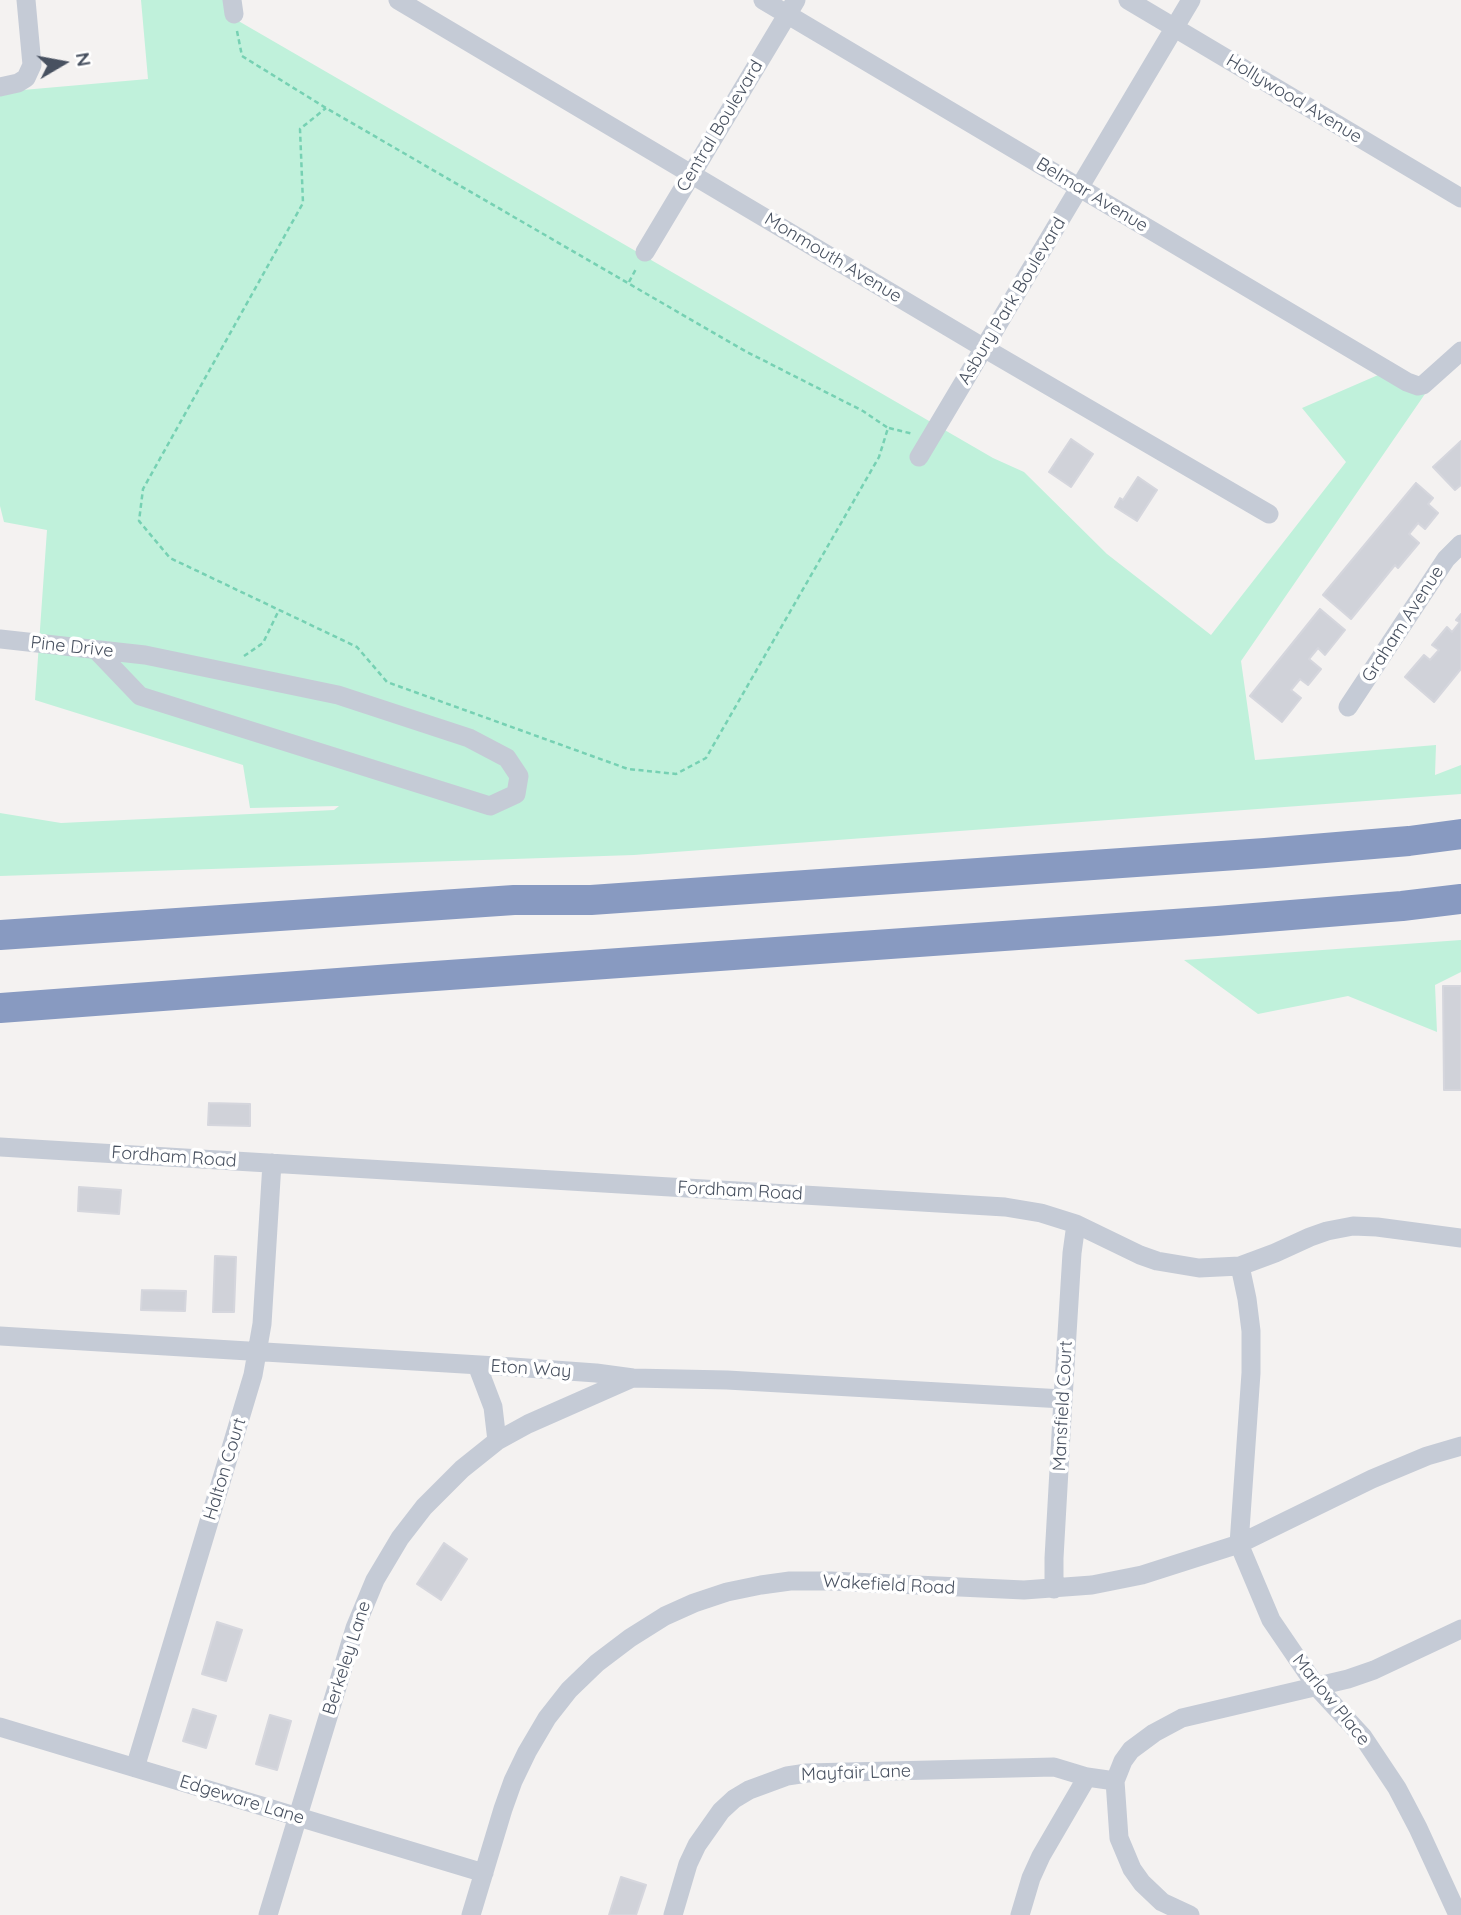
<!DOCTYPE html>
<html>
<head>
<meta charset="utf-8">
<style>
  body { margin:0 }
  #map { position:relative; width:1461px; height:1915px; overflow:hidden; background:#f4f2f1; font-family:Quicksand,sans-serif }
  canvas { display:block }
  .north { position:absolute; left:28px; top:28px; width:70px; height:70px; -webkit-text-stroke:5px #fff; paint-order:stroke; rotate:80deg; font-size:19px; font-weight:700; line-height:28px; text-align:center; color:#485160 }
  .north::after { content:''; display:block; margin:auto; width:24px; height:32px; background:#485160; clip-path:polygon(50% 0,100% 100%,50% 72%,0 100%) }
</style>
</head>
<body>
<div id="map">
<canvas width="1461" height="1915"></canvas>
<div class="north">N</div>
</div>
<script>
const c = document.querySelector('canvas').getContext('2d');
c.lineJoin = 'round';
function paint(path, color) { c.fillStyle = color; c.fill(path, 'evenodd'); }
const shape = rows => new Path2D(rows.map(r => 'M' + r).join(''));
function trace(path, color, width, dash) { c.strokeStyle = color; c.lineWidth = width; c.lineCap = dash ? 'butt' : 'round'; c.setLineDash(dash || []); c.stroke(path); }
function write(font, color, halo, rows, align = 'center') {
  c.font = font + ' Quicksand,sans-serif'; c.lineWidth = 7; c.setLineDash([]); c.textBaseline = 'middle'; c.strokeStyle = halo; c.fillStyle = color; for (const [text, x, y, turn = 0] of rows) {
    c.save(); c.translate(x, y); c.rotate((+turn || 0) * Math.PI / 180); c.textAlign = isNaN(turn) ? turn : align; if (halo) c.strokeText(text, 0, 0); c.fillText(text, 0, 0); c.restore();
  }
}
const green = shape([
  [141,0,231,0,235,19,993,458,1024,472,1107,554,1211,635,1346,462,1302,408,1385,372,1427,391,1241,661,1255,760,1436,745,1435,775,1461,765,1461,794,634,855,0,876,0,813,61,823,334,810,339,806,250,808,243,765,35,700,47,530,4,522,0,506,0,92,148,79],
  [1461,940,1461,972,1435,985,1437,1032,1348,996,1258,1014,1184,960]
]);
const building = shape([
  [1071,439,1093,454,1071,487,1049,472,1071,439],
  [1461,441,1461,485,1455,490,1433,467,1461,441],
  [1138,477,1157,490,1137,521,1115,507,1120,498,1123,500,1138,477],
  [1416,483,1433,498,1428,504,1438,513,1425,529,1418,523,1409,534,1419,543,1398,568,1395,565,1351,619,1323,595,1416,483],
  [1320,609,1345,630,1325,655,1318,648,1309,659,1321,669,1308,685,1300,679,1291,690,1301,698,1282,722,1250,696,1320,609],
  [1461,614,1461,669,1434,702,1405,677,1424,655,1430,660,1439,650,1432,645,1447,627,1452,632,1460,622,1456,620,1461,614],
  [1443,986,1461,986,1461,1090,1444,1090,1443,986],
  [209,1103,250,1104,250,1126,208,1125,209,1103],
  [79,1187,121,1190,119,1214,78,1211,79,1187],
  [215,1256,236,1257,234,1312,213,1312,215,1256],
  [142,1290,186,1291,185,1311,141,1310,142,1290],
  [444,1543,467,1559,441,1600,417,1584,444,1543],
  [217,1622,242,1630,226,1681,202,1674,217,1622],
  [193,1709,216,1716,206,1748,183,1741,193,1709],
  [270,1715,291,1721,277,1770,256,1764,270,1715],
  [621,1877,646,1885,636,1915,609,1915,621,1877]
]);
const path = shape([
  [237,31,242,56,326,108,745,351,863,411,888,428,879,457,706,758,676,774,628,769,387,682,357,647,170,558,139,521,143,489,303,203,300,129,326,108],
  [629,282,637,267],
  [889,428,913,434],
  [244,656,263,643,279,610]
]);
const minor = shape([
  [232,0,234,14],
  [398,0,984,348,1269,514],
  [763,0,1407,382,1418,386,1423,385,1461,351],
  [1128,0,1461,198],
  [0,87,18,83,26,78,32,65,26,0],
  [645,252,796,0],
  [919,457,1191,0],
  [0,639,145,655,338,695,469,738,507,758,519,776,516,794,490,806,140,696,96,650],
  [1348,707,1446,559,1461,544],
  [0,1147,1005,1207,1041,1213,1076,1224,1140,1255,1157,1261,1199,1268,1240,1266,1275,1253,1310,1237,1327,1231,1353,1226,1377,1227,1461,1238],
  [1240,1266,1247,1299,1251,1331,1251,1373,1239,1544,1271,1620,1316,1686,1363,1737,1397,1788,1418,1828,1458,1915],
  [0,1336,513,1367,596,1373,633,1378,727,1380,1063,1399],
  [477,1365,493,1407,497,1441],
  [1054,1589,1054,1558,1063,1399,1072,1253,1076,1224],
  [0,1727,484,1873],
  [135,1768,253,1375,262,1324,272,1163],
  [268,1915,355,1628,375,1580,400,1538,424,1507,462,1469,497,1441,528,1424,630,1379],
  [471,1915,503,1809,513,1781,527,1752,547,1718,569,1690,597,1663,630,1638,665,1616,694,1603,727,1592,761,1585,790,1581,831,1581,1024,1590,1092,1585,1142,1575,1239,1544,1372,1479,1427,1456,1461,1446],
  [673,1915,688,1864,697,1845,721,1811,734,1799,749,1790,787,1776,807,1773,1054,1767,1087,1777,1115,1781],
  [1020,1915,1031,1878,1041,1856,1087,1777],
  [1190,1915,1162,1902,1142,1883,1132,1869,1119,1838,1115,1781,1123,1761,1131,1750,1154,1733,1182,1718,1348,1679,1374,1670,1461,1629]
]);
const highway = shape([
  [0,935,514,900,591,900,1265,853,1409,841,1461,834],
  [0,1008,392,979,1217,921,1402,906,1461,899]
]);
const streetNames = [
  ["Hollywood Avenue",1294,99,31],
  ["Central Boulevard",720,126,-59],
  ["Belmar Avenue",1092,195,31],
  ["Monmouth Avenue",833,258,31],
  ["Asbury Park Boulevard",1012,301,-59],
  ["Graham Avenue",1403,624,-57],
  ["Pine Drive",72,647,6],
  ["Fordham Road",174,1157,4],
  ["Fordham Road",740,1191,3],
  ["Eton Way",531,1369,4],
  ["Mansfield Court",1063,1406,-87],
  ["Halton Court",225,1469,-73],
  ["Wakefield Road",889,1585,3],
  ["Berkeley Lane",347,1658,-72],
  ["Marlow Place",1331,1700,51],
  ["Mayfair Lane",856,1773,-2],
  ["Edgeware Lane",242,1800,17]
];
paint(green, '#c0f1db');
paint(building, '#d0d2d9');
trace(building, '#d5d6dd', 2);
trace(path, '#76d1b3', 2.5, [5, 3.5]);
trace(minor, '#c5cbd6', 19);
trace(highway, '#889ac1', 30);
write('18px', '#485160', '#fff', streetNames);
</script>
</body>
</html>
